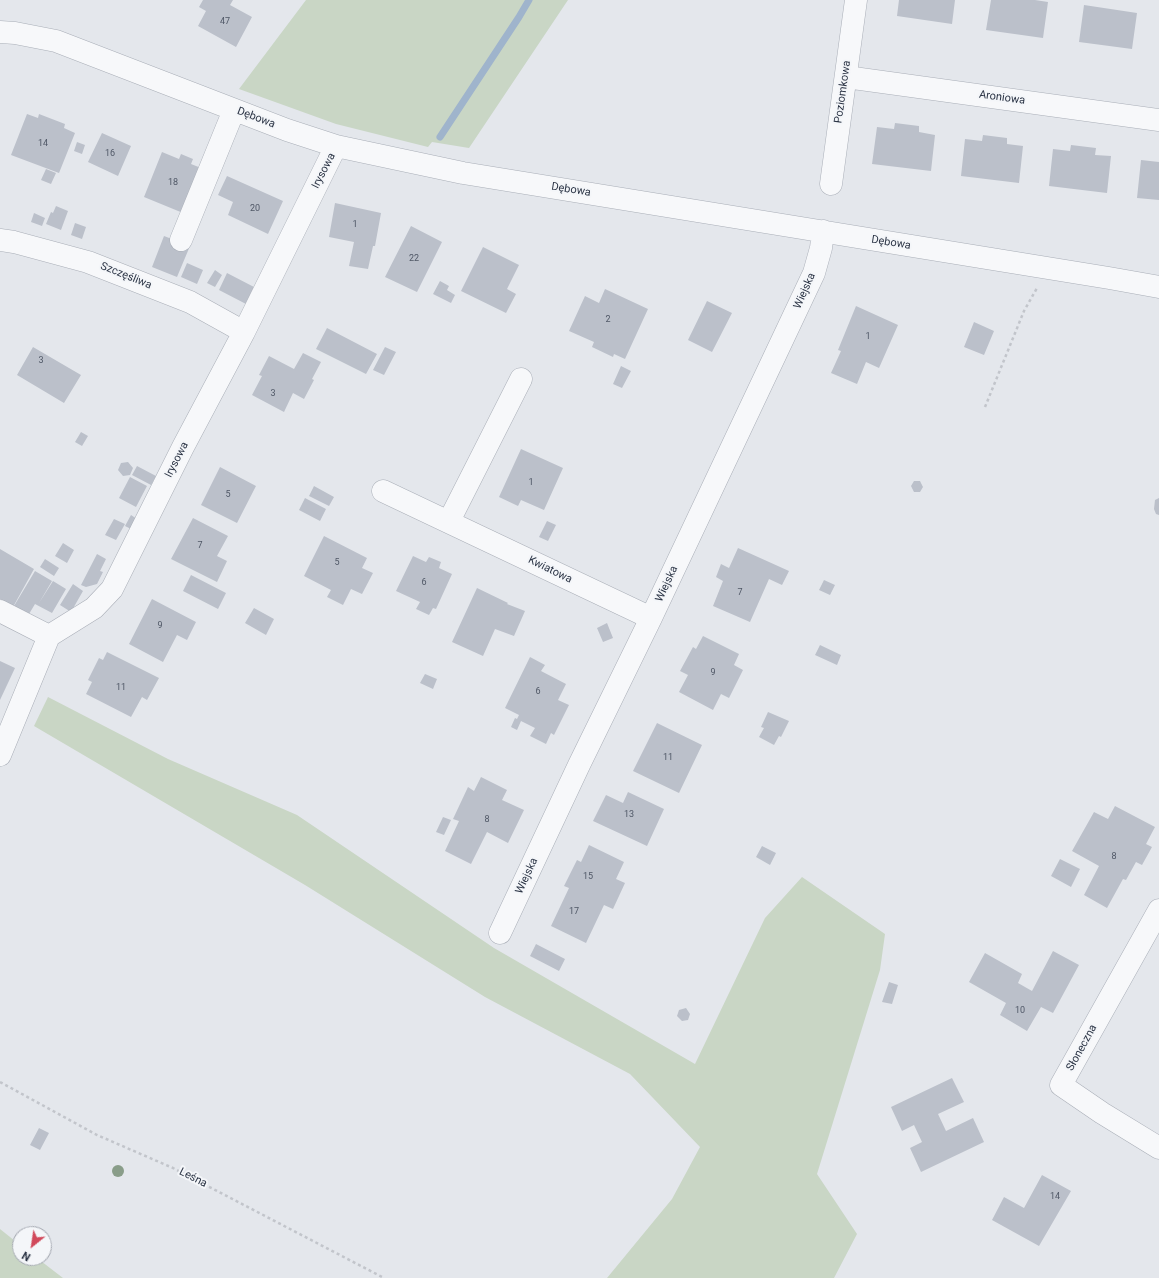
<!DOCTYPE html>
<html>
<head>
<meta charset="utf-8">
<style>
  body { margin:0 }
  #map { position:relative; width:1159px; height:1278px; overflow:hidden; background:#e4e7ec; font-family:Roboto,sans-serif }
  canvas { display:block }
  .north { position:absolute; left:12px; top:1226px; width:40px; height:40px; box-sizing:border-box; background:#f4f6f9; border:1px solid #a4a8b1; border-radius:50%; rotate:210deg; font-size:11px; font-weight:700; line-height:16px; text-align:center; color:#2b3445 }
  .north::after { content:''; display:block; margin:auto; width:14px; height:18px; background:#d1495b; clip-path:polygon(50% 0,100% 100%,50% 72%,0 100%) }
</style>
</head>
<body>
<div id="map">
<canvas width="1159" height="1278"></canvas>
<div class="north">N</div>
</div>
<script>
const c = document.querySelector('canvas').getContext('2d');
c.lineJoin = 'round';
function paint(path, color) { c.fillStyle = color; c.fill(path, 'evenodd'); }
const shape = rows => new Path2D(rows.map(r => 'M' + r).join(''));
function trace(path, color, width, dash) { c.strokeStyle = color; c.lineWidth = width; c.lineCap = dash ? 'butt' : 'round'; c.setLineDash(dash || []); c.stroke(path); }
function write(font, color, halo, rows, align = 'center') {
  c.font = font + ' Roboto,sans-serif'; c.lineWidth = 4; c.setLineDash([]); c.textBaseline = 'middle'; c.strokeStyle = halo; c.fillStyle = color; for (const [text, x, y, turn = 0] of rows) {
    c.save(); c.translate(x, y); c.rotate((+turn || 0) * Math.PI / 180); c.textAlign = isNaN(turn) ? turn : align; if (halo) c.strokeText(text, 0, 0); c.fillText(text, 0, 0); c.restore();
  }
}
const green = shape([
  [306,0,568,0,469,148,432,142,428,147,336,124,239,89],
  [48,697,168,759,297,815,494,948,695,1064,765,918,802,877,885,934,880,970,817,1174,857,1234,834,1278,607,1278,672,1199,700,1147,630,1074,485,997,305,885,34,726],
  [0,1229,20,1245,20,1258,37,1258,63,1278,0,1278]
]);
const stream = shape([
  [440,137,519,17,529,0]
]);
const building = shape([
  [203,0,233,0,230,5,252,17,236,47,198,26,206,11,199,7],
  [899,0,955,0,952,24,897,16],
  [991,0,1035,0,1048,2,1043,38,986,30],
  [1084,5,1137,13,1132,49,1079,42],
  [27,114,38,118,39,114,65,124,64,128,75,133,59,173,11,155],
  [895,123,919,126,919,132,935,135,931,171,872,164,877,127,894,129],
  [102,133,131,146,118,176,88,162],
  [983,135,1007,138,1007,144,1023,146,1019,183,961,176,965,139,982,141],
  [77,142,85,145,82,154,74,151],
  [1071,145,1096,148,1095,155,1111,156,1107,193,1049,186,1053,149,1070,151],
  [162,152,179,159,181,154,193,159,191,164,201,168,183,213,144,197],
  [1141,160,1159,162,1159,200,1137,198],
  [46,169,56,173,51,184,41,180],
  [227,176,283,201,268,234,228,215,233,202,218,195],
  [335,203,381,213,375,246,373,246,368,269,349,266,354,242,329,237],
  [56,206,68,211,61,230,46,224,51,212,53,213],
  [34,213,45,218,42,226,31,222],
  [75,223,86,227,82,239,71,235],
  [411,226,442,242,417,292,385,277],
  [164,236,190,246,177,277,152,267],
  [483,247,519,265,507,289,516,294,506,313,461,291],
  [187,263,203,270,197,284,181,277],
  [215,270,222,275,215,287,207,283],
  [227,273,254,287,246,304,219,290],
  [440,281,449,286,447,290,455,295,451,303,433,294],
  [605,289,648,309,625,359,614,354,613,357,592,347,594,342,569,331,585,296,599,303],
  [707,301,732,313,712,352,688,340],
  [856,306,898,325,879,368,866,362,857,384,831,373,841,351,838,350],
  [974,322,994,331,984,355,964,347],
  [327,328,377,354,366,374,316,349],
  [33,347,81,375,64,403,17,375],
  [385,347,396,352,384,375,373,370],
  [303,353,321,362,312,379,314,380,304,399,293,393,284,412,252,395,262,376,259,375,269,356,294,369],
  [621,366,631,371,622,388,613,384],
  [81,432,88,436,82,446,75,442],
  [521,449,563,468,544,510,521,500,518,506,499,497],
  [128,462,133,468,130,475,123,476,118,470,121,463],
  [137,466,156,476,151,485,132,475],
  [220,467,256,486,237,523,201,505],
  [130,477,147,486,136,507,119,498],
  [914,481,920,481,923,487,920,492,914,492,911,486],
  [314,486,334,497,329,506,309,496],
  [305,498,326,509,320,521,299,510],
  [1159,498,1159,515,1156,514,1154,509,1155,500],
  [131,515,137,519,131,529,125,526],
  [193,518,228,536,217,556,227,561,217,582,171,559],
  [114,519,125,524,116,540,105,535],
  [547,521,556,525,548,541,539,537],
  [324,536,367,558,362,568,373,573,362,594,351,589,343,605,327,597,331,590,304,576],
  [63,543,74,550,67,563,55,556],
  [738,548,789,571,782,585,769,579,750,622,713,606,723,581,716,577,721,564,729,568],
  [0,549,34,569,13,607,0,599],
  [97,554,106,559,100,571,103,572,97,584,86,587,81,585],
  [413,556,426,562,429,557,441,562,439,568,452,574,436,609,433,608,429,615,416,609,420,602,396,591],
  [45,559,59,568,54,576,40,567],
  [35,571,52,581,39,603,53,581,66,589,52,613,35,604,29,614,14,606],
  [191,575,226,593,218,609,183,591],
  [824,580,835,585,830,595,819,590],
  [73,584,83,591,71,612,60,605],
  [477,588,508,603,507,604,525,611,514,636,495,629,483,656,452,642],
  [152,599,196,622,187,640,177,635,163,662,129,644],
  [254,608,274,619,266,635,245,623],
  [607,623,613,638,603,642,597,628],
  [703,636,739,654,734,665,743,670,729,698,721,694,713,710,679,692,688,675,680,671,693,647,696,649],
  [820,645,841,655,837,665,815,655],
  [107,652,159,678,147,700,142,697,131,717,86,694,92,682,88,680,99,658,103,660],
  [530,657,545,665,541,671,566,684,558,700,569,705,554,735,551,733,546,744,530,736,535,728,521,721,517,730,511,727,515,718,517,719,519,715,505,708],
  [0,661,15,668,0,700],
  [425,674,437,679,433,689,420,683],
  [768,712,789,721,781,737,779,736,774,745,759,737,764,728,761,727],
  [657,723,702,745,679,793,633,771],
  [481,777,507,790,502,800,524,810,508,843,487,832,471,864,445,851,459,821,453,819,468,787,474,791],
  [628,792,664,809,647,846,593,821,606,795,623,803],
  [1115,806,1155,827,1146,844,1152,847,1142,865,1136,862,1126,880,1123,879,1107,908,1084,895,1099,866,1072,851,1094,812,1108,819],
  [443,817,451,820,444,835,436,832],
  [589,845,624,862,616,879,625,883,613,909,604,905,586,943,551,926,569,888,564,886,577,860,581,862],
  [762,846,776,853,770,865,756,857],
  [1060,859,1080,869,1071,887,1051,876],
  [536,944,565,959,559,971,530,956],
  [1053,951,1079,965,1053,1013,1041,1007,1027,1031,1000,1015,1006,1003,969,982,985,953,1022,974,1018,983,1032,991],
  [889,982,898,985,892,1004,882,1002],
  [686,1008,690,1014,688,1020,682,1021,677,1016,679,1010],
  [952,1078,964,1102,938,1114,946,1131,973,1118,984,1142,921,1172,910,1148,922,1142,914,1125,902,1131,891,1107],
  [39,1128,49,1133,40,1150,30,1145],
  [1042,1175,1071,1191,1039,1246,992,1220,1004,1197,1024,1208]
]);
const path = shape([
  [985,407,1024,311,1037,288],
  [0,1082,97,1135,173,1168,384,1278]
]);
const minor = shape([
  [0,32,15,33,56,41,287,130,336,146,463,173,1109,278,1159,287],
  [846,77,1159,120],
  [831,184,856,0],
  [0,240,14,242,88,262,190,302,244,332],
  [181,240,234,110],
  [383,491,651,618],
  [449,521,521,379],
  [0,611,49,636],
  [0,755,49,636,94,608,112,589,183,447,244,332,336,146],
  [1159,910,1061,1085,1102,1113,1159,1148],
  [500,933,579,765,651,618,814,273,821,248,823,231]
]);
const trees = [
  [118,1171]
];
const numberNames = [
  ["47",225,22],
  ["14",43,144],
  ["16",110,154],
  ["18",173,183],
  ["20",255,209],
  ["1",355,225],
  ["22",414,259],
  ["2",608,320],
  ["1",868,337],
  ["3",41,361],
  ["3",273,394],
  ["1",531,483],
  ["5",228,495],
  ["7",200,546],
  ["5",337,563],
  ["6",424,583],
  ["7",740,593],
  ["9",160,626],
  ["9",713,673],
  ["11",121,688],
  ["6",538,692],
  ["11",668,758],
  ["13",629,815],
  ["8",487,820],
  ["8",1114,857],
  ["15",588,877],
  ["17",574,912],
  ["10",1020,1011],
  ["14",1055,1197]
];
const streetNames = [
  ["Poziomkowa",843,92,-82],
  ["Aroniowa",1002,98,8],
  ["Dębowa",256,118,21],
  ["Irysowa",324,171,-63],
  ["Dębowa",571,190,9],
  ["Dębowa",891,243,9],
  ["Szczęśliwa",126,276,22],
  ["Wiejska",805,291,-66],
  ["Irysowa",177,460,-63],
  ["Kwiatowa",550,570,26],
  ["Wiejska",667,584,-65],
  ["Wiejska",527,876,-65],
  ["Słoneczna",1082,1048,-61],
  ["Leśna",193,1178,27]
];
paint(green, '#c9d6c5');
trace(stream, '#9fb4cc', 7);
paint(building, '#bbc0ca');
trace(minor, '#a9aeb7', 23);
trace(path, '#c2c5cb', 2.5, [3, 3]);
trace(minor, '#f7f8fa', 22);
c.fillStyle = '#899d89';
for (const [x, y] of trees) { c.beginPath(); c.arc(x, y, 6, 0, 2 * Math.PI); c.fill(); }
write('9px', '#4f5766', null, numberNames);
write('11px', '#2b3445', '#f4f6f9', streetNames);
</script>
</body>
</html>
